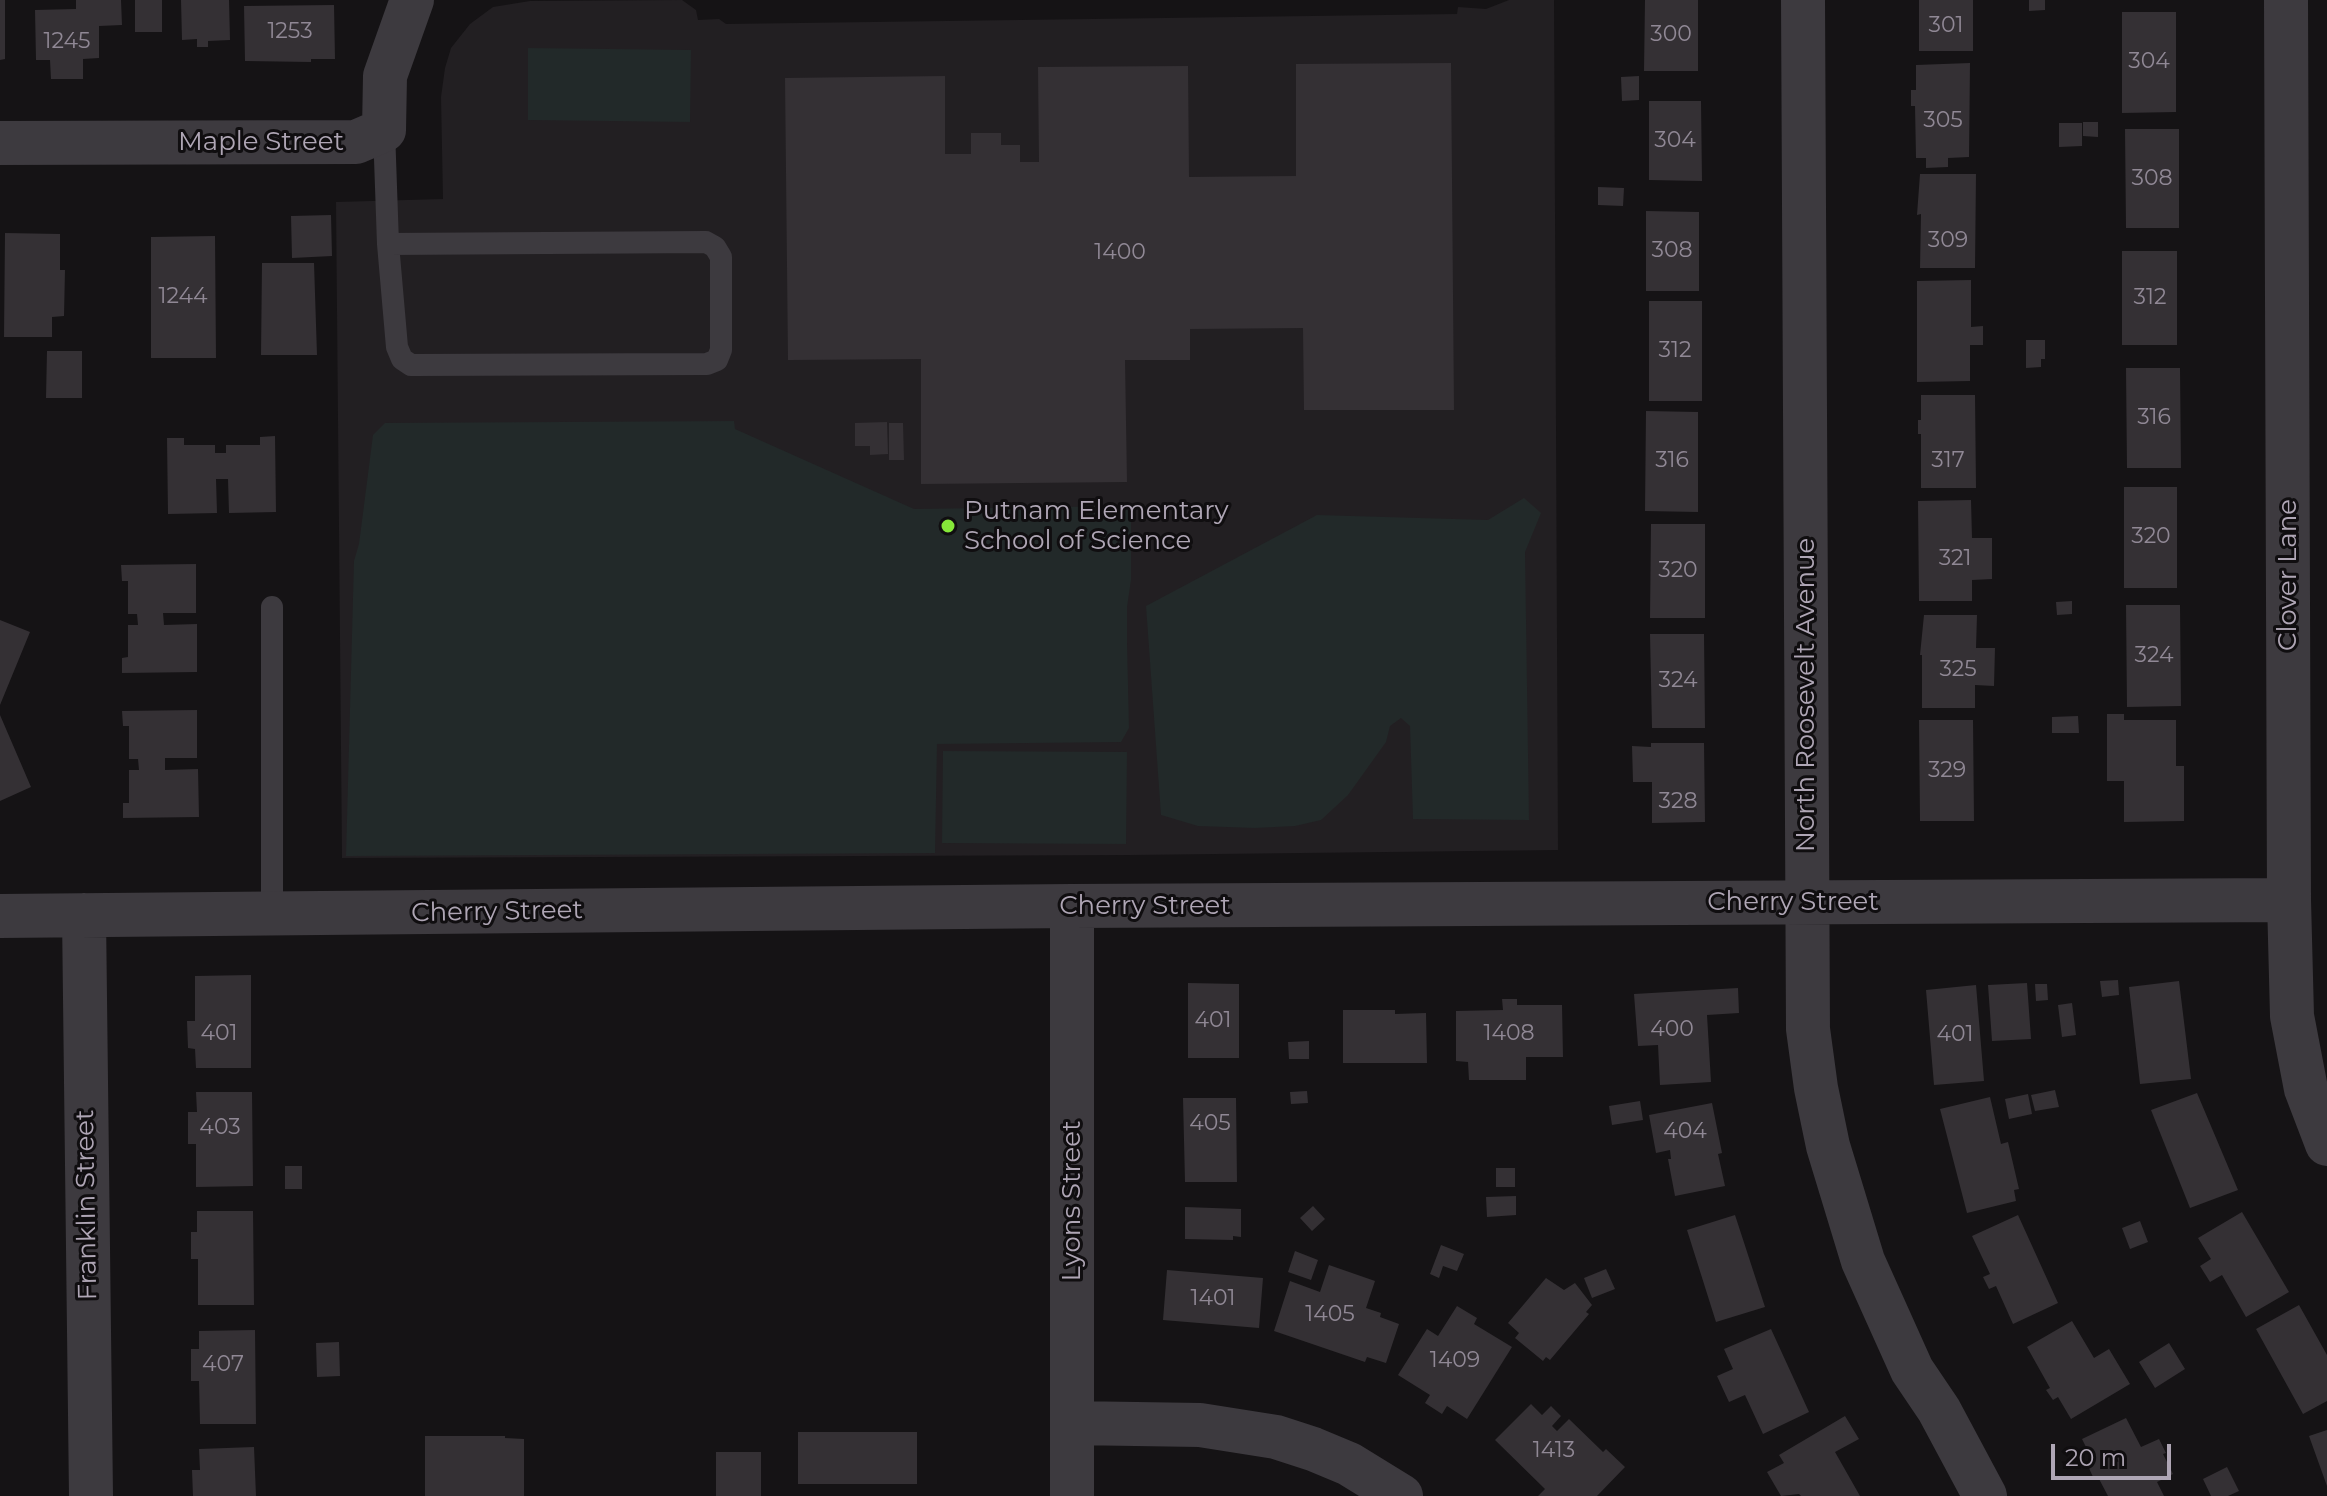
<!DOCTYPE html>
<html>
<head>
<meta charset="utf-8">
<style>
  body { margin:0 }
  #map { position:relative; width:2327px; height:1496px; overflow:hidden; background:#151315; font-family:Montserrat,sans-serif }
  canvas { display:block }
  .scale { position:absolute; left:2051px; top:1444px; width:120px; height:36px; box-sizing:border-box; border:4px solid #afa6b5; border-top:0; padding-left:10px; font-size:24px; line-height:28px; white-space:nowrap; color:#afa6b5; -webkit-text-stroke:6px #100e10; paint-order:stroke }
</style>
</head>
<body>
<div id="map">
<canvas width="2327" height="1496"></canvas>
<div class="scale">20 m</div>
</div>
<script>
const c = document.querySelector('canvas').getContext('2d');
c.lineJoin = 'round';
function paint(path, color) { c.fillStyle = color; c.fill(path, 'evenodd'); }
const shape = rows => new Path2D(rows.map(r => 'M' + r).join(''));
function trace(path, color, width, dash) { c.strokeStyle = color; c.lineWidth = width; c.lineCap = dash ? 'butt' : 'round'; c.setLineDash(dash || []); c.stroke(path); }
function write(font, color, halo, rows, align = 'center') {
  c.font = font + ' Montserrat,sans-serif'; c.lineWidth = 6; c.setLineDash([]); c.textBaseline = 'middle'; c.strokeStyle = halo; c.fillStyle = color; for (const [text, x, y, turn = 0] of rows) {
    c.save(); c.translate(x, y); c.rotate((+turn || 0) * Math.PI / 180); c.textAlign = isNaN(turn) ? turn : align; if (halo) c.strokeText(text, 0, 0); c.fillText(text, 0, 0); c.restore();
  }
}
const built = shape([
  [682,0,696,10,698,20,719,19,726,24,1457,14,1458,7,1486,9,1509,0,1554,0,1558,850,1131,855,342,858,336,202,443,199,441,97,445,68,451,48,470,24,493,7,530,1]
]);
const green = shape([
  [528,48,691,50,690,122,528,120],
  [734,421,735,429,914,509,1131,506,1131,580,1127,607,1127,643,1129,728,1121,742,937,744,935,853,346,856,354,561,359,544,373,435,385,423],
  [1524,498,1541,513,1525,552,1529,820,1413,819,1410,726,1401,718,1390,726,1386,742,1348,795,1321,820,1295,826,1255,828,1198,826,1161,815,1146,606,1317,515,1488,520],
  [943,751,1127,752,1126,844,942,843]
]);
const building = shape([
  [0,0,5,0,5,59,0,60],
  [76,0,121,0,122,25,99,26,99,58,83,59,83,79,51,79,50,60,36,60,35,10,76,9],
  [135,0,162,0,162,32,135,32],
  [181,0,229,0,230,40,208,41,208,47,197,47,197,39,182,40],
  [1645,0,1698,0,1698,71,1644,71],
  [1919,0,1973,0,1973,51,1919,51],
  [2029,0,2045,0,2045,10,2029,11],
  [334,5,335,59,311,59,311,62,245,61,244,6],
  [2122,12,2176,12,2176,112,2122,113],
  [1451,63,1454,410,1304,410,1303,328,1190,329,1190,360,1125,360,1127,482,921,484,921,359,788,360,785,78,945,76,945,154,971,154,971,133,1001,133,1001,145,1020,145,1020,162,1039,162,1038,67,1188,66,1189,177,1296,176,1296,64],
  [1970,63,1969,157,1948,158,1948,167,1926,168,1926,158,1916,158,1915,106,1911,106,1911,90,1916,90,1916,65],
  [1639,76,1639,100,1622,101,1621,77],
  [1649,101,1701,101,1702,181,1649,180],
  [2083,122,2098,122,2098,137,2083,136],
  [2059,123,2082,123,2082,146,2059,147],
  [2125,129,2179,129,2179,228,2126,228],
  [1920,174,1976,174,1975,268,1920,268,1921,214,1917,215],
  [1598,187,1624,188,1623,206,1598,205],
  [1646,211,1699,212,1699,291,1646,291],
  [331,215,332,256,292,258,291,216],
  [5,233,60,234,60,270,65,270,64,316,52,317,52,337,4,337],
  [215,236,216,358,151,358,151,237],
  [2122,251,2177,251,2177,345,2122,345],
  [262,263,314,263,317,355,261,355],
  [1971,280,1971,327,1983,326,1983,345,1970,345,1970,381,1917,382,1917,281],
  [1649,301,1702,301,1702,401,1649,401],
  [2026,340,2045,340,2045,359,2041,359,2041,367,2026,368],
  [47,351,82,351,82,398,46,398],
  [2126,368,2180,368,2181,468,2127,468],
  [1921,395,1975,395,1976,488,1921,488,1921,434,1918,434,1918,420,1921,420],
  [1646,411,1698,412,1698,512,1645,511],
  [887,422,888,454,870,455,870,446,855,446,855,423],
  [889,423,903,423,904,460,889,460],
  [275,436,276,512,229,513,228,479,216,479,217,513,168,514,167,438,184,438,184,445,215,445,215,453,226,453,226,445,260,445,260,437],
  [2124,487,2177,487,2177,588,2124,588],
  [1971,500,1972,538,1992,538,1992,579,1972,580,1972,601,1919,601,1918,501],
  [1651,524,1705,524,1705,618,1650,618],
  [196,564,196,613,163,613,164,625,197,624,197,672,122,673,122,658,128,657,128,625,138,625,137,614,128,614,128,581,122,581,121,565],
  [2072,601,2072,614,2057,615,2056,602],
  [2126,605,2180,605,2181,706,2127,707],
  [1924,615,1977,615,1976,648,1995,648,1994,686,1975,685,1975,708,1922,708,1922,655,1920,655],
  [0,620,30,632,0,705],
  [1650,634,1704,634,1705,728,1652,728],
  [197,710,197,758,165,758,165,770,198,769,199,817,123,818,123,803,129,803,129,770,139,770,138,759,129,759,129,726,123,726,122,711],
  [2107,714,2124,714,2124,720,2176,720,2176,766,2184,766,2184,821,2124,822,2124,781,2107,781],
  [0,715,31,787,0,801],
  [2078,716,2079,733,2052,733,2052,717],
  [1919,720,1973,720,1974,821,1920,821],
  [1651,743,1704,743,1705,822,1652,823,1652,782,1633,782,1632,746,1651,747],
  [251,975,251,1068,196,1068,195,1049,188,1048,187,1021,195,1021,195,976],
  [2118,980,2119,995,2102,997,2100,981],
  [2179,981,2191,1079,2140,1084,2129,987],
  [1188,983,1239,984,1239,1058,1188,1058],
  [2027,983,2031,1039,1992,1041,1988,985],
  [2035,984,2047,984,2048,1000,2036,1001],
  [1976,985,1984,1081,1934,1085,1926,990],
  [1738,988,1739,1013,1707,1015,1711,1082,1660,1085,1658,1045,1638,1046,1634,994],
  [1502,999,1517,999,1517,1005,1562,1005,1563,1057,1526,1057,1526,1080,1469,1080,1468,1062,1456,1061,1456,1011,1503,1010],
  [2072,1003,2076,1035,2062,1037,2058,1005],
  [1343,1010,1395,1010,1395,1014,1426,1013,1427,1063,1343,1063],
  [1309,1041,1309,1059,1289,1059,1288,1042],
  [2055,1090,2059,1107,2035,1111,2031,1095],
  [1307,1091,1308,1103,1291,1104,1290,1092],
  [196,1092,252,1092,253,1186,196,1187,196,1144,188,1144,188,1112,197,1112],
  [2197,1093,2238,1190,2190,1208,2151,1110],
  [2028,1094,2032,1114,2009,1119,2005,1099],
  [1990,1097,2001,1144,2008,1142,2019,1189,2014,1190,2016,1201,1967,1213,1940,1109],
  [1183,1098,1236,1098,1237,1182,1185,1182],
  [1640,1101,1643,1120,1612,1125,1609,1106],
  [1712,1103,1722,1153,1718,1154,1725,1186,1675,1196,1668,1159,1671,1159,1670,1150,1656,1153,1649,1115],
  [285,1166,302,1166,302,1189,285,1189],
  [1496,1168,1515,1168,1515,1187,1496,1187],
  [1516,1196,1516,1215,1487,1217,1486,1197],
  [1313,1206,1325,1219,1312,1231,1300,1218],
  [1185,1207,1241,1209,1241,1237,1233,1236,1233,1240,1185,1239],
  [197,1211,253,1211,254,1305,198,1305,198,1259,191,1259,191,1232,197,1232],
  [2242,1212,2289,1292,2246,1317,2222,1275,2210,1282,2200,1266,2211,1259,2198,1238],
  [1735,1215,1765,1307,1716,1322,1687,1230],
  [2018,1215,2058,1303,2013,1324,1996,1286,1989,1289,1983,1277,1990,1274,1972,1236],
  [2140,1221,2148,1242,2130,1249,2122,1228],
  [1441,1245,1464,1254,1457,1271,1443,1266,1439,1278,1430,1274],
  [1295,1251,1318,1260,1311,1280,1288,1272],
  [1329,1265,1375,1281,1366,1308,1381,1313,1380,1317,1399,1324,1386,1363,1367,1357,1365,1362,1274,1331,1290,1281,1320,1292],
  [1606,1269,1615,1289,1592,1298,1584,1278],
  [1167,1270,1263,1278,1259,1328,1163,1320],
  [1546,1278,1564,1290,1575,1283,1592,1305,1586,1312,1589,1314,1550,1360,1546,1357,1543,1361,1515,1338,1519,1333,1508,1323],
  [2299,1305,2327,1355,2327,1401,2303,1414,2256,1329],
  [1457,1306,1477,1318,1474,1324,1512,1347,1467,1419,1447,1406,1442,1414,1425,1403,1430,1395,1398,1375,1427,1329,1438,1336],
  [2072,1321,2094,1358,2109,1349,2130,1384,2071,1419,2058,1397,2053,1400,2046,1390,2050,1388,2027,1347],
  [1771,1329,1809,1412,1763,1434,1745,1395,1729,1402,1717,1376,1733,1369,1724,1349],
  [255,1330,256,1424,200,1424,199,1381,191,1381,191,1349,199,1349,199,1331],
  [339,1342,340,1376,317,1377,316,1343],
  [2169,1343,2185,1369,2155,1388,2139,1362],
  [1531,1404,1542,1415,1551,1406,1561,1416,1552,1426,1557,1431,1569,1419,1603,1452,1606,1449,1625,1467,1597,1496,1538,1496,1545,1489,1495,1440],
  [1845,1416,1859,1439,1835,1452,1860,1496,1801,1496,1799,1494,1781,1496,1767,1472,1784,1463,1779,1455],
  [2126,1418,2141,1447,2159,1439,2166,1453,2163,1454,2173,1474,2157,1482,2164,1496,2108,1496,2098,1477,2094,1479,2087,1464,2093,1461,2082,1439],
  [2327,1430,2327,1486,2309,1436],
  [798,1432,917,1432,917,1484,798,1484],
  [425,1436,505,1436,505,1438,524,1439,524,1496,425,1496],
  [254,1447,256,1496,193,1496,192,1470,200,1470,199,1449],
  [716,1452,761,1452,761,1496,716,1496],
  [2227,1467,2239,1491,2228,1496,2211,1496,2203,1479]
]);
const lane = shape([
  [384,130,388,244,397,347,402,359,411,365,707,364,717,360,721,350,721,257,715,247,706,242,388,244],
  [272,914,272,607]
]);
const street = shape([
  [1803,0,1808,1029,1816,1088,1828,1146,1863,1261,1912,1370,1939,1410,1985,1496],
  [2286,0,2289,900,2292,1016,2306,1089,2327,1144],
  [0,143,356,142,384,130,385,76,412,0],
  [1072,906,1072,1496],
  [84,915,91,1496],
  [0,916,1072,906,2289,900],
  [1072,1423,1200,1425,1276,1437,1313,1449,1349,1464,1401,1496]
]);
const markers = [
  [948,526,8,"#85e739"]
];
const numberNames = [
  ["301",1946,26],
  ["1253",290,32],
  ["300",1671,35],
  ["1245",67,42],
  ["304",2149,62],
  ["305",1943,121],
  ["304",1675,141],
  ["308",2152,179],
  ["309",1948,241],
  ["308",1672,251],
  ["1400",1120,253],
  ["1244",183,297],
  ["312",2150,298],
  ["312",1675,351],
  ["316",2154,418],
  ["316",1672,461],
  ["317",1948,461],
  ["320",2151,537],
  ["321",1955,559],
  ["320",1678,571],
  ["324",2154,656],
  ["325",1958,670],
  ["324",1678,681],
  ["329",1947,771],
  ["328",1678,802],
  ["401",1213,1021],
  ["400",1672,1030],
  ["401",219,1034],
  ["1408",1509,1034],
  ["401",1955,1035],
  ["405",1210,1124],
  ["403",220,1128],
  ["404",1685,1132],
  ["1401",1213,1299],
  ["1405",1330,1315],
  ["1409",1455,1361],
  ["407",223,1365],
  ["1413",1554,1451]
];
const streetNames = [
  ["Maple Street",261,142],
  ["Clover Lane",2288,575,-90],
  ["North Roosevelt Avenue",1806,695,-90],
  ["Cherry Street",1793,902],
  ["Cherry Street",1145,906],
  ["Cherry Street",497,912,-1],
  ["Lyons Street",1072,1201,-90],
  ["Franklin Street",87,1205,-91]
];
const poiNames = [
  ["Putnam Elementary",964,511],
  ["School of Science",964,541]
];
paint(built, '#221f22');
paint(green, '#222929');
paint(building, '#343034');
trace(lane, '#3d3a3f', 22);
trace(street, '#3d3a3f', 44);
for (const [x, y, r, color] of markers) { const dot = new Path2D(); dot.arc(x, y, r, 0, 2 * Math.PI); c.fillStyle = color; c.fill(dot); trace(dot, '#100e10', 3); }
write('22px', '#908895', null, numberNames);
write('26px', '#afa6b5', '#100e10', streetNames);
write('26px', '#afa6b5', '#100e10', poiNames, 'left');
</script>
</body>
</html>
